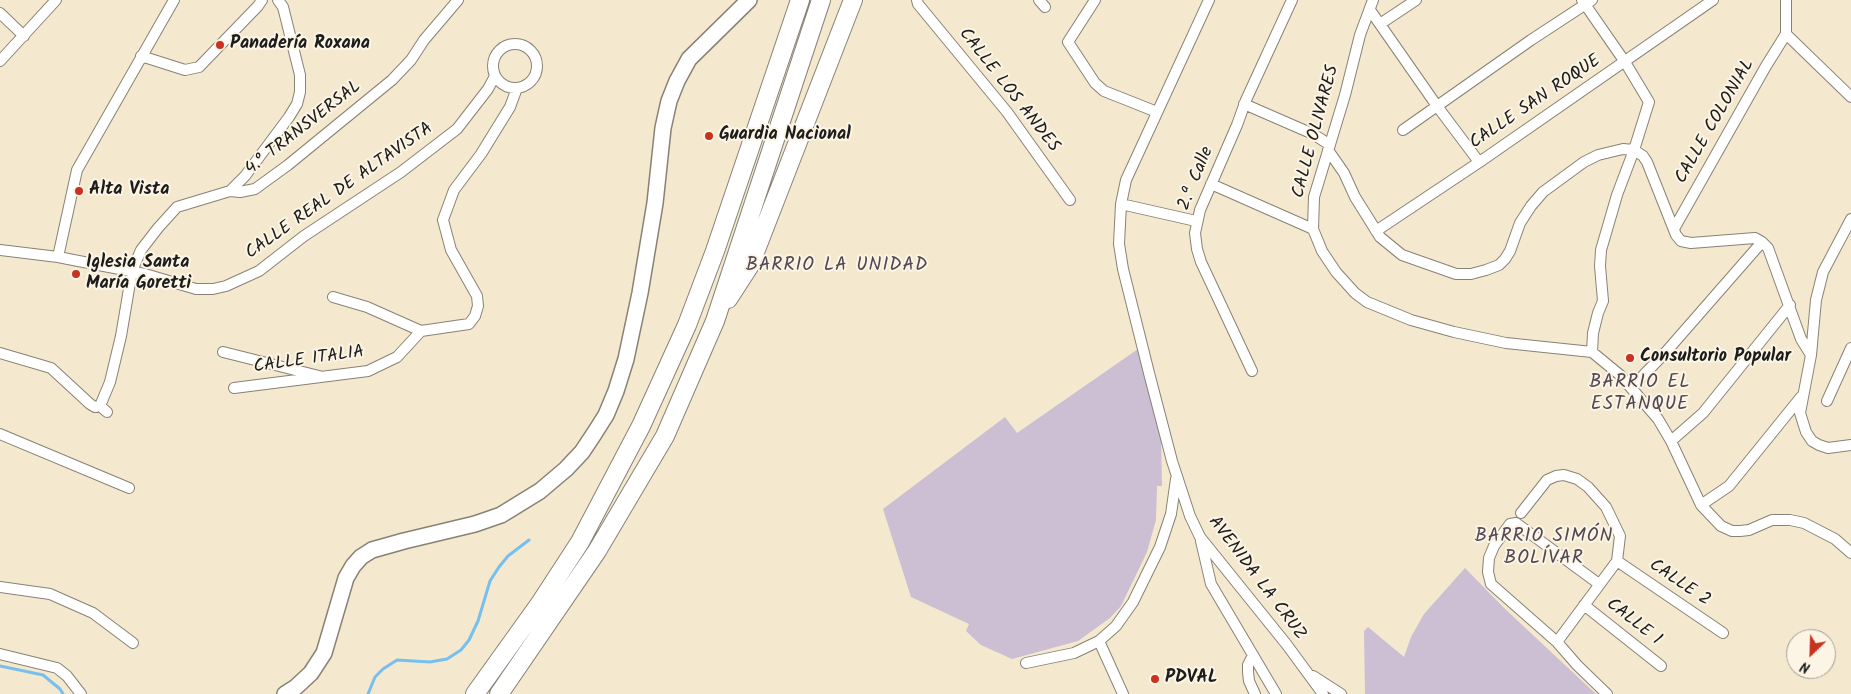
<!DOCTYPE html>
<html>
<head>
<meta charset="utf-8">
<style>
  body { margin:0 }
  #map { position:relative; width:1851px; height:694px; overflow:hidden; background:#f4e9cf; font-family:Kalam,sans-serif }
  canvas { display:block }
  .north { position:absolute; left:1786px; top:629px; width:50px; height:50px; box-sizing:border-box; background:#fcf5e5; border:1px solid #a29e95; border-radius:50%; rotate:204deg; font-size:14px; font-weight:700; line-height:20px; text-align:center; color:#1c1c1c }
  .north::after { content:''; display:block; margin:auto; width:18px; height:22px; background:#c8321e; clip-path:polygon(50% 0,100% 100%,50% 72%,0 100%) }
</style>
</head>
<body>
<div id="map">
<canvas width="1851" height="694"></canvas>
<div class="north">N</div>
</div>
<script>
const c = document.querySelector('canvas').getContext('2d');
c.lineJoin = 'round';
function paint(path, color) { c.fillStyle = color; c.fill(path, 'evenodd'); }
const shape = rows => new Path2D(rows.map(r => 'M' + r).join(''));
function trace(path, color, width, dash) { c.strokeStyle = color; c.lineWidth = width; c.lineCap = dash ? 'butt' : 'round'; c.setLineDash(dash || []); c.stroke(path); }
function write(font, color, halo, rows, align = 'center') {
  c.font = font + ' Kalam,sans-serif'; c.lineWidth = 4; c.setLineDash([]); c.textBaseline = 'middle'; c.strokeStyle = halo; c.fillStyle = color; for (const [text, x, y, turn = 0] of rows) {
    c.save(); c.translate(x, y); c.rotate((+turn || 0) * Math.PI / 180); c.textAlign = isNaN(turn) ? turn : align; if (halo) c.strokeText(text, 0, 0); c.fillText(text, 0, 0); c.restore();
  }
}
const industrial = shape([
  [1138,349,1161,438,1162,486,1157,486,1156,520,1147,552,1121,606,1110,618,1078,641,1012,659,981,645,966,631,969,624,911,597,883,509,1005,417,1017,433],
  [1465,568,1503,607,1596,694,1365,694,1364,631,1368,627,1404,657,1411,637,1424,614]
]);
const stream = shape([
  [0,666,43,675,60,689,63,694],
  [368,694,375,677,383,669,397,660,430,662,447,659,461,650,469,640,478,621,490,581,499,567,508,556,529,540]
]);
const minor = shape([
  [917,0,918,4,1007,112,1070,200],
  [1039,0,1045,7],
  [1095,0,1068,42,1095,83,1104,91,1157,112],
  [1209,0,1126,180,1121,204,1119,244,1123,269,1149,373,1172,461,1190,516,1200,537,1287,645,1323,694],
  [1373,0,1360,35,1345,95,1314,197,1313,229,1322,251,1336,272,1355,293,1367,302,1411,320,1454,332,1506,343,1592,352,1620,375,1658,419,1671,441,1701,505,1721,526,1732,531,1740,531,1749,530,1772,520,1790,520,1804,523,1835,539,1851,553],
  [1582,0,1625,62,1649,102,1634,150,1617,195,1601,250,1600,266,1603,301,1598,313,1593,333,1592,352],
  [1786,0,1786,34,1851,97],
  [1370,10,1437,106,1479,162],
  [0,13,24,36],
  [1380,24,1416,0],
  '493 66a22 22 0 1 1 44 0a22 22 0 1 1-44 0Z',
  [141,56,185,70,199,67,258,6,262,0],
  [0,61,56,0],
  [1244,104,1313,134,1330,145],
  [1403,130,1531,40,1592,0],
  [1328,150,1344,173,1355,197,1380,237,1402,255,1456,274,1471,274,1486,270,1499,265,1505,259,1510,251,1520,223,1531,206,1543,192,1584,162,1598,155,1623,149,1634,150,1643,156,1647,162,1676,235,1681,241,1691,243,1755,238,1762,242,1768,248,1801,339,1811,355],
  [1211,184,1313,229],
  [230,191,245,176,289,117,297,104,300,92,300,75,283,7,278,0],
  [1121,204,1196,221],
  [1851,219,1823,272,1816,300,1811,355,1800,413,1806,432,1812,441,1819,445,1828,448,1851,445],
  [1675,227,1766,66,1786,34],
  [1376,231,1481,161,1713,0],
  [0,250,58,257,145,274,196,289,213,289,226,286,259,271,304,236,401,172,457,129,488,89,495,76],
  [58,257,77,170,174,0],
  [333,297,367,307,421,331],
  [223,352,319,376],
  [0,353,51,368,90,404,95,407,100,406],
  [1252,371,1201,262,1197,249,1195,233,1200,210,1237,125,1246,100,1292,0],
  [234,388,368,371,397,357,421,331,469,324,475,316,478,306,477,296,451,250,443,220,454,190,481,154,510,107,517,88],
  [1631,388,1665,353,1762,242],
  [1827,401,1851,348],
  [107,412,100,406,110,382,121,336,132,271,141,250,158,228,177,207,230,191,240,192,255,189,288,165,392,80,411,60,424,40,458,0],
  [0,434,129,488],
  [1671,441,1703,413,1790,305],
  [1701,505,1729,486,1801,397],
  [1521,513,1547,480,1556,476,1564,475,1577,479,1588,487,1606,507,1620,536,1617,561,1557,642],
  [1201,541,1211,584,1276,694],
  [1617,561,1723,633],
  [1599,584,1516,523,1510,524,1494,546,1489,558,1488,572,1491,584,1557,642,1577,665,1607,694],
  [0,587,50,594,93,613,133,643],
  [1584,605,1661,666],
  [1099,641,1123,694],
  [0,654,57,668,67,676,81,694],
  [1253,655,1248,665,1248,672,1249,681,1255,694],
  [1026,663,1074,653,1099,641,1116,626,1133,602,1160,547,1171,514,1176,479],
  [1313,676,1341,694]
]);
const secondary = shape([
  [285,694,296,687,311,673,324,653,346,578,353,566,361,557,372,550,404,541,475,524,501,515,540,491,566,469,582,452,594,434,606,415,616,391,626,359,640,293,655,203,663,128,669,101,677,81,689,59,749,0]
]);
const trunk = shape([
  [728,299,750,265,853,0],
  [475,694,541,602,580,542,641,426,687,325,715,251,800,0],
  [499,694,597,551,665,436,715,321,821,0]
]);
const markers = [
  [220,45,5,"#c8321e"],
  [709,136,5,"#c8321e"],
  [79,191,5,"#c8321e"],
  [76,274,5,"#c8321e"],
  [1630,358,5,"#c8321e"],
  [1155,679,5,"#c8321e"]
];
const poiNames = [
  ["Panadería Roxana",230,45],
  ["Guardia Nacional",719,136],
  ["Alta Vista",89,191],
  ["Iglesia Santa",86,264],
  ["María Goretti",86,285],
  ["Consultorio Popular",1640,358],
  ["PDVAL",1165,679]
];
const streetNames = [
  ["CALLE LOS ANDES",1008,91,52],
  ["CALLE SAN ROQUE",1536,103,-34],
  ["CALLE COLONIAL",1716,122,-60],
  ["4.° TRANSVERSAL",304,129,-38],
  ["CALLE OLIVARES",1317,132,-75],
  ["2.ª Calle",1197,179,-68],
  ["CALLE REAL DE ALTAVISTA",340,192,-35],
  ["CALLE ITALIA",309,361,-8],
  ["AVENIDA LA CRUZ",1256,579,53],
  ["CALLE 2",1679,584,34],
  ["CALLE 1",1633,623,38]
];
const neighbourhoodNames = [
  ["BARRIO LA UNIDAD",837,267],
  ["BARRIO EL",1640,384],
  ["ESTANQUE",1640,406],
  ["BARRIO SIMÓN",1544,538],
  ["BOLÍVAR",1544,560]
];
paint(industrial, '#ccbed3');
trace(stream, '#77bfef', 3);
trace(minor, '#888276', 12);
trace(secondary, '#888276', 18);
trace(trunk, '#888276', 20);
trace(minor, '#fff', 10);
trace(secondary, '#fff', 15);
trace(trunk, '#fff', 18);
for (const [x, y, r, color] of markers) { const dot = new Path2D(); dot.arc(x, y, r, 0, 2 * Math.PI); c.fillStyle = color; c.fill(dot); trace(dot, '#fcf5e5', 2); }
write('bold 18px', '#1c1c1c', '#fcf5e5', poiNames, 'left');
write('18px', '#1c1c1c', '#fcf5e5', streetNames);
c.letterSpacing = '1px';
write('19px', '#524854', '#fcf5e5', neighbourhoodNames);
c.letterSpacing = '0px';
</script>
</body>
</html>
